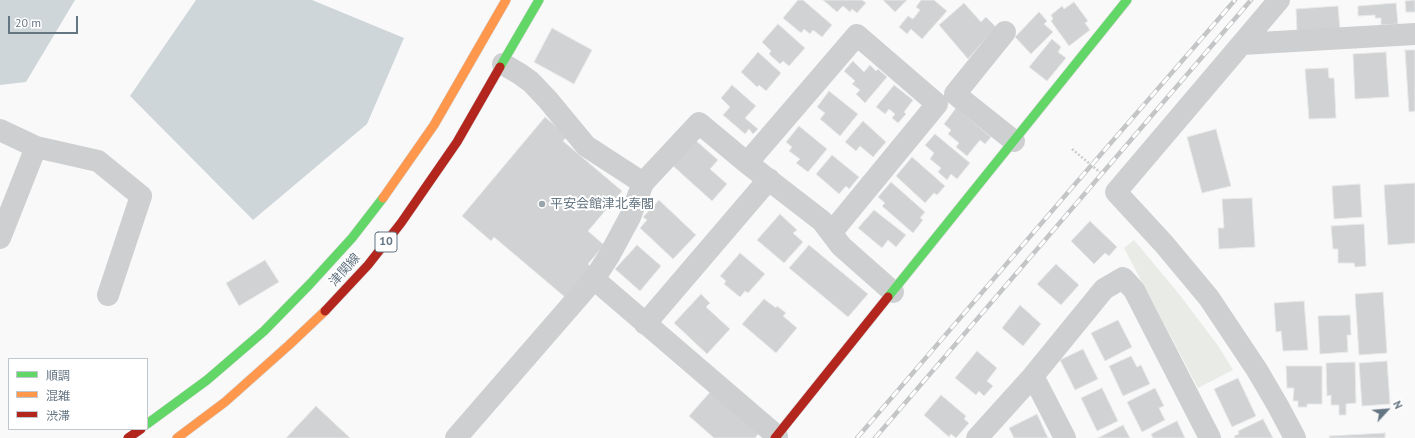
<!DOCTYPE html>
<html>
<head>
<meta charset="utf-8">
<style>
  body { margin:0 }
  #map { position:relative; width:1415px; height:438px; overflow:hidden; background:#f9f9f9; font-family:"PT Sans","Noto Sans JP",sans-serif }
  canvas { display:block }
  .legend { position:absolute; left:8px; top:358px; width:140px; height:72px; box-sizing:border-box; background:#fff; border:1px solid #c1c8cd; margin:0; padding:5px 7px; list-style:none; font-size:12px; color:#657683 }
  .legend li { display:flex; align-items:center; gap:8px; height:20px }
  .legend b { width:20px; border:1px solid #c1c8cd }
  .north { position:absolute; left:1367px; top:390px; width:40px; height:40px; -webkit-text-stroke:3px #fff; paint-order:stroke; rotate:64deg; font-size:11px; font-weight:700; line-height:16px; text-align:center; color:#657683 }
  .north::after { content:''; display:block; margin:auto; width:14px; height:18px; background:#657683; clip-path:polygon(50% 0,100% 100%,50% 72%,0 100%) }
  .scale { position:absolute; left:8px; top:16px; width:70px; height:18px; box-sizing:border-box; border:2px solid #657683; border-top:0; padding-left:5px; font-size:12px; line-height:14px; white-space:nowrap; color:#657683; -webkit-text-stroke:3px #fff; paint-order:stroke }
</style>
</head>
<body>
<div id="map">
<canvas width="1415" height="438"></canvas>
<ul class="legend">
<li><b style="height:5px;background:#63d668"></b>順調</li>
<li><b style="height:5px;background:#ff974d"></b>混雑</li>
<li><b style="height:5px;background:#b3261e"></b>渋滞</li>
</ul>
<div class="north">N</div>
<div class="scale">20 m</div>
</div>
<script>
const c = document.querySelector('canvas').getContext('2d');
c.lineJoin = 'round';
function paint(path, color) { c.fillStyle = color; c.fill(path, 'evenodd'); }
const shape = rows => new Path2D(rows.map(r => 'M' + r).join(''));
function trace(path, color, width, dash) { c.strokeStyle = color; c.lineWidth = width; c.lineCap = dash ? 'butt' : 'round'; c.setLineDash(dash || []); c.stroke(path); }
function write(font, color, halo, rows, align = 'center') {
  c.font = font + ' "PT Sans","Noto Sans JP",sans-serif'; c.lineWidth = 4; c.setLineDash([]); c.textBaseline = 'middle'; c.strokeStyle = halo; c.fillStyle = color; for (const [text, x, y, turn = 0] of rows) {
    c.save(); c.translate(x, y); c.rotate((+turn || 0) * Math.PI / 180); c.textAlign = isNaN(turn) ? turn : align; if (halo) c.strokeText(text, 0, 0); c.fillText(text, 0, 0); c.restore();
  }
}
const green = shape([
  [1134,240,1179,294,1219,347,1233,370,1198,388,1124,248]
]);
const water = shape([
  [0,0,75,0,26,82,0,85],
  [196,0,312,0,404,38,367,124,253,220,130,96]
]);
const building = shape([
  [798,0,803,0,832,25,822,37,813,30,810,34,804,29,801,33,783,18,798,0],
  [823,0,862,0,866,3,857,13,852,9,850,12,843,6,837,12,823,0],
  [883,0,907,0,895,12,883,0],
  [921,0,934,0,947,11,922,39,911,29,907,34,899,27,908,16,913,19,920,10,916,7,921,0],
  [1415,0,1415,12,1406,12,1405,1,1415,0],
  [1074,2,1088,21,1085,23,1090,30,1069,46,1051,21,1053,19,1051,15,1062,6,1064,9,1074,2],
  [964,3,981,22,986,17,996,27,968,59,939,25,964,3],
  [1396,3,1398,24,1381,25,1381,18,1375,18,1375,15,1358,16,1358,6,1396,3],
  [1338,6,1340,29,1297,31,1296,9,1338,6],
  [1039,12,1047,21,1044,24,1053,32,1031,54,1015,37,1039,12],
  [778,24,805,48,789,66,783,61,780,64,769,54,771,51,762,42,778,24],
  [552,28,592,50,574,84,534,62,552,28],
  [1052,39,1061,47,1058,52,1066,58,1047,81,1029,67,1052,39],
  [1405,50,1415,50,1415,111,1409,112,1405,50],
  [758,52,781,73,766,91,759,85,757,87,741,72,758,52],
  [1386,52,1389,97,1355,99,1353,54,1386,52],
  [853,61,864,72,870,65,876,71,878,69,887,77,865,103,856,94,860,90,852,84,855,81,844,71,853,61],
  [1328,68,1329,78,1334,78,1336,118,1309,119,1305,69,1328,68],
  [732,85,756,106,745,118,758,129,753,134,749,129,745,134,723,115,730,107,721,98,732,85],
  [894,85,913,100,904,112,906,114,898,123,892,118,895,114,889,109,885,114,876,107,894,85],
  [829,91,858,114,840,136,820,119,825,113,817,107,829,91],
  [956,108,991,137,985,144,980,140,967,156,956,147,959,143,948,134,951,130,944,124,956,108],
  [545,117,567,136,563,141,622,191,588,231,604,245,588,264,591,267,566,298,494,237,491,241,462,216,545,117],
  [863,121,886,142,873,157,860,146,856,151,845,142,863,121],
  [799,126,827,149,808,172,796,163,800,159,789,151,792,147,786,142,799,126],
  [1216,129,1231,186,1202,193,1187,137,1216,129],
  [935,134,970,163,957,179,951,174,947,180,938,172,941,168,930,159,934,153,925,145,935,134],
  [694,139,718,160,710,169,727,184,712,201,672,165,694,139],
  [832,155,859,177,849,189,846,186,839,194,816,174,832,155],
  [912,157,945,186,937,195,934,193,925,203,896,176,912,157],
  [891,182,925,212,920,218,923,220,913,233,882,206,885,203,878,197,891,182],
  [1415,183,1415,243,1388,245,1384,185,1415,183],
  [1360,184,1362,217,1334,219,1332,186,1360,184],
  [1252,198,1255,247,1219,249,1218,228,1224,228,1222,199,1252,198],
  [659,200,696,235,673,259,640,228,647,220,643,217,659,200],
  [874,210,906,235,896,247,888,240,882,248,858,228,874,210],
  [780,214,797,230,793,233,803,242,784,263,757,240,780,214],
  [1090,221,1117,247,1109,256,1105,253,1094,264,1071,241,1090,221],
  [1364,224,1366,266,1355,267,1354,263,1338,263,1338,249,1333,249,1331,226,1364,224],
  [637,245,661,266,640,291,615,269,637,245],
  [809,245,868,294,848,317,789,268,809,245],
  [740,253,765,274,748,293,745,291,740,297,724,284,726,281,720,276,740,253],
  [265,260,279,282,239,306,226,283,265,260],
  [1056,264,1079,285,1061,305,1037,284,1056,264],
  [1383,292,1387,353,1359,355,1355,294,1383,292],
  [701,294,710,303,706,307,730,329,707,354,674,323,701,294],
  [764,299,776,308,777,306,786,313,783,316,797,328,776,353,742,324,764,299],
  [1304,301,1308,350,1283,351,1281,331,1276,332,1274,303,1304,301],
  [1020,305,1041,324,1023,346,1002,328,1020,305],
  [1350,315,1351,335,1347,335,1348,352,1320,354,1318,316,1350,315],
  [1118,320,1132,347,1105,361,1091,333,1118,320],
  [1083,349,1098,379,1075,390,1060,360,1083,349],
  [977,351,997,368,987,381,993,386,984,396,979,391,976,395,955,378,977,351],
  [1131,356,1137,367,1141,365,1150,384,1123,396,1109,366,1131,356],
  [1387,361,1390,404,1362,406,1359,363,1387,361],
  [1355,362,1356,403,1346,404,1346,415,1339,415,1339,405,1331,405,1331,395,1327,396,1326,363,1355,362],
  [1286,366,1322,366,1322,404,1307,404,1307,407,1298,407,1298,401,1293,401,1294,388,1287,388,1286,366],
  [1238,378,1256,416,1232,427,1214,389,1238,378],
  [1102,388,1118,421,1097,431,1081,398,1102,388],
  [1155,388,1164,406,1159,408,1165,420,1142,432,1127,402,1155,388],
  [711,391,759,433,755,438,714,438,689,416,711,391],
  [941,395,966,416,964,419,969,423,956,438,951,434,949,437,924,415,941,395],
  [316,406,350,438,286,438,316,406],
  [1037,414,1048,438,1014,438,1009,428,1037,414],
  [1263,419,1273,438,1235,438,1234,436,1239,434,1238,431,1263,419],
  [1177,421,1185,438,1153,438,1151,434,1177,421],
  [1123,425,1130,438,1098,438,1123,425],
  [1385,433,1385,438,1330,438,1329,436,1385,433]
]);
const path = shape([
  [1072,149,1102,174]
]);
const street = shape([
  [1279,0,1116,192,1164,244,1209,298,1257,370,1278,406,1295,438],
  [1005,32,955,94,1014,141],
  [1242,44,1415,34],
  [503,64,520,74,531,82,548,100,586,146,643,183,699,123,747,163,822,221,841,246,893,292],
  [0,130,36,147,98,161,141,196,108,295],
  [747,163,857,35,937,104,831,233],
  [0,238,36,147],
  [594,279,777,436],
  [645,324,769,179],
  [1033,376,1065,438],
  [456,438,594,279,609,256,630,217,643,183],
  [977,438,1033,376,1104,289,1123,278,1134,290,1210,438]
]);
const fast = shape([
  [500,67,539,0],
  [888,297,1127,0],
  [147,424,207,380,264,331,310,284,352,238,383,198]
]);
const slow = shape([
  [383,198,434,125,506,0],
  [177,438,225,402,289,345,325,311]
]);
const jam = shape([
  [325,311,368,265,401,223,457,142,500,67],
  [128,438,141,429],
  [775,438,888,297]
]);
const rail = shape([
  [857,438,1076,183,1235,0],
  [875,438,1251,0]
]);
const markers = [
  [542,204,4,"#99a4ac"]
];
const shields = [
  [386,242,22]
];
const shieldNames = [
  ["10",386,242]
];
const poiNames = [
  ["平安会館津北奉閣",550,204]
];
const streetNames = [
  ["津関線",345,270,-48]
];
paint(green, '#e8ebe6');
paint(water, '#ced6d9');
paint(building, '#d0d2d3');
trace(building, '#e8e8e8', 1);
trace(fast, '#d5d6d7', 10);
trace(slow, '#d5d6d7', 10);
trace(jam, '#d5d6d7', 10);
trace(path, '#cbcccd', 2.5, [2, 2]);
trace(street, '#cecfd0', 22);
trace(fast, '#63d668', 9);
trace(slow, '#ff974d', 9);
trace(jam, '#b3261e', 9);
trace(rail, '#c3c5c6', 4.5);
trace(rail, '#fff', 3, [9]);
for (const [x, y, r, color] of markers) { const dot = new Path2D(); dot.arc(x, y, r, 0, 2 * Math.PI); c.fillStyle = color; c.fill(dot); trace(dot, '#fff', 1.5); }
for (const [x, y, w] of shields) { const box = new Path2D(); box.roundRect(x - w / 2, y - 10, w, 20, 3); c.fillStyle = '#fff'; c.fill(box); trace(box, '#657683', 1); }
write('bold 12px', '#657683', null, shieldNames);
write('13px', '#657683', '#fff', poiNames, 'left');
write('13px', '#657683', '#fff', streetNames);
</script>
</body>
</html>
